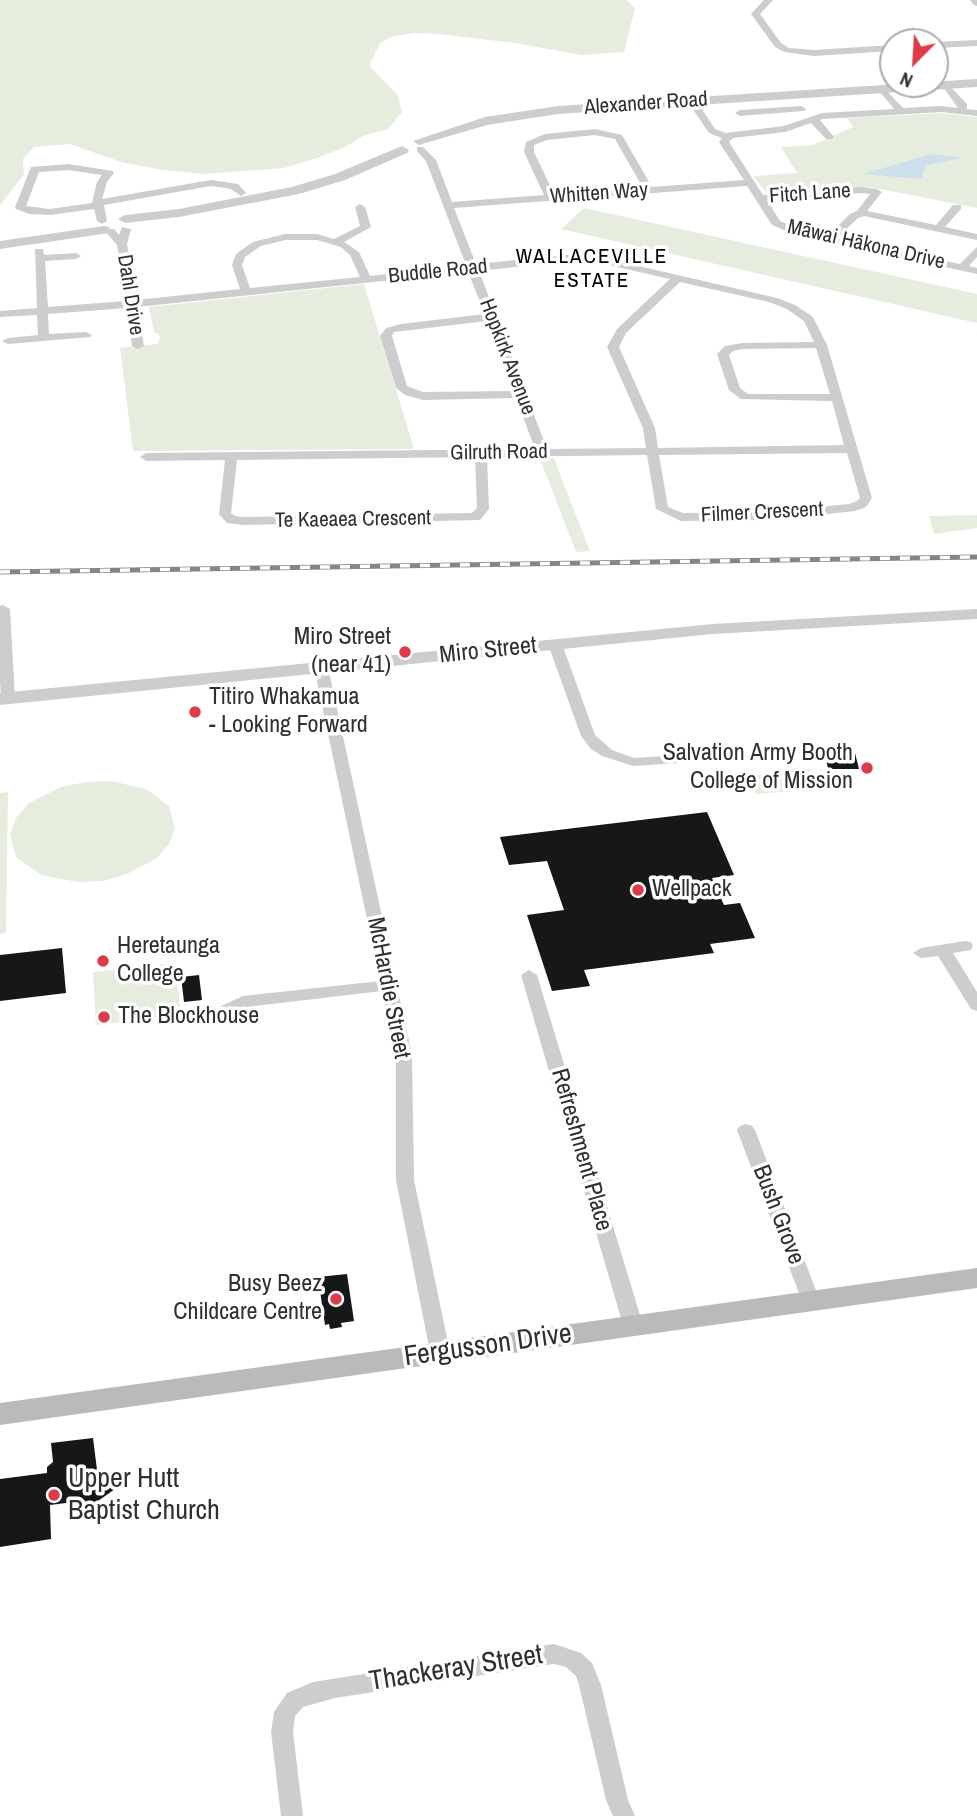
<!DOCTYPE html>
<html>
<head>
<meta charset="utf-8">
<style>
  body { margin:0 }
  #map { position:relative; width:977px; height:1816px; overflow:hidden; background:#fff; font-family:"Archivo Narrow",sans-serif }
  canvas { display:block }
  .north { position:absolute; left:879px; top:28px; width:70px; height:70px; box-sizing:border-box; background:#fff; border:2px solid #acacac; border-radius:50%; rotate:204deg; font-size:19px; font-weight:700; line-height:28px; text-align:center; color:#303030 }
  .north::after { content:''; display:block; margin:auto; width:24px; height:32px; background:#dd3b48; clip-path:polygon(50% 0,100% 100%,50% 72%,0 100%) }
</style>
</head>
<body>
<div id="map">
<canvas width="977" height="1816"></canvas>
<div class="north">N</div>
</div>
<script>
const c = document.querySelector('canvas').getContext('2d');
c.lineJoin = 'round';
function paint(path, color) { c.fillStyle = color; c.fill(path, 'evenodd'); }
const shape = rows => new Path2D(rows.map(r => 'M' + r).join(''));
function trace(path, color, width, dash) { c.strokeStyle = color; c.lineWidth = width; c.lineCap = dash ? 'butt' : 'round'; c.setLineDash(dash || []); c.stroke(path); }
function write(font, color, halo, rows, align = 'center') {
  c.font = font + ' "Archivo Narrow",sans-serif'; c.lineWidth = 7; c.setLineDash([]); c.textBaseline = 'middle'; c.strokeStyle = halo; c.fillStyle = color; for (const [text, x, y, turn = 0] of rows) {
    c.save(); c.translate(x, y); c.rotate((+turn || 0) * Math.PI / 180); c.textAlign = isNaN(turn) ? turn : align; if (halo) c.strokeText(text, 0, 0); c.fillText(text, 0, 0); c.restore();
  }
}
const green = shape([
  [0,0,627,0,635,8,624,52,582,55,515,43,439,34,413,33,391,37,380,43,369,66,397,94,402,112,388,129,363,136,345,147,317,158,284,168,205,174,162,170,121,162,70,144,34,147,23,159,24,174,0,205],
  [941,113,977,117,977,208,870,187,768,194,753,176,797,173,781,147,813,145,853,127,847,118],
  [584,208,977,294,977,323,561,229],
  [364,284,414,449,133,451,120,348,158,344,160,336,154,332,149,307],
  [554,458,564,485,590,551,576,552,540,459],
  [977,515,977,528,934,534,929,516],
  [810,769,814,789,756,794,748,776],
  [111,781,146,789,169,806,175,829,169,844,157,858,127,874,103,881,78,882,41,875,16,857,10,834,16,818,29,803,61,787,86,782],
  [8,792,6,933,0,934,0,793],
  [175,963,181,1015,96,1025,93,972]
]);
const water = shape([
  [931,154,962,158,928,165,923,171,923,179,863,174]
]);
const building = shape([
  [825,753,855,753,859,769,828,769],
  [707,812,734,875,712,878,724,905,740,903,755,938,710,944,714,953,584,970,590,986,552,991,527,915,564,910,547,861,509,865,500,837],
  [62,948,66,993,0,1001,0,955],
  [199,975,202,1000,184,1002,181,977],
  [347,1274,354,1321,341,1323,342,1327,330,1329,329,1324,325,1325,318,1277],
  [93,1438,97,1470,115,1489,88,1508,82,1501,50,1505,51,1539,0,1547,0,1479,47,1473,47,1467,53,1462,51,1443]
]);
const minor = shape([
  [764,0,773,0,760,14,781,43,789,48,814,50,893,45,893,51,814,56,784,52,775,47,751,14,764,0],
  [970,0,977,0,977,6,974,5,970,0],
  [977,40,977,46,935,48,935,42,977,40],
  [949,85,967,104,967,109,977,110,977,116,941,112,823,119,820,120,834,137,832,139,826,139,811,123,785,132,733,138,729,142,763,195,862,187,877,189,882,192,867,211,936,225,953,205,961,205,961,209,945,227,977,234,977,240,864,216,858,218,837,238,960,264,977,247,977,257,969,266,977,268,977,274,793,234,772,225,747,186,454,208,476,264,567,255,604,258,777,298,795,305,813,317,827,345,872,498,866,507,855,511,772,520,681,521,656,509,647,455,487,457,489,509,480,520,244,525,227,523,219,514,225,460,146,461,140,457,146,453,535,449,516,398,423,400,405,395,396,388,380,336,386,328,401,324,485,314,468,272,137,307,144,346,138,349,132,346,127,308,48,314,49,334,86,332,92,335,90,337,8,344,2,341,8,338,38,335,37,315,0,317,0,311,37,308,35,249,43,249,44,255,76,253,81,256,76,259,45,261,48,307,126,301,117,245,105,231,106,229,114,229,119,235,122,227,131,229,127,244,136,300,240,289,232,265,236,254,253,242,285,234,317,234,334,239,360,226,355,207,360,204,365,207,371,227,344,242,359,252,370,276,466,265,426,161,417,151,417,147,423,147,436,160,452,202,544,195,524,152,526,142,545,134,595,129,622,135,652,187,744,180,719,142,722,138,709,133,692,108,694,106,700,106,715,129,726,133,784,126,822,113,894,109,881,93,886,90,903,108,941,106,958,108,944,88,949,85],
  [595,135,615,139,643,188,554,194,534,152,534,145,547,140,595,135],
  [862,193,870,194,857,211,850,214,828,236,800,230,780,221,767,200,862,193],
  [285,240,317,240,341,247,350,255,360,277,250,288,242,265,245,257,261,246,285,240],
  [567,261,604,264,670,279,617,329,607,347,643,428,646,448,547,449,479,271,567,261],
  [680,282,769,302,787,309,804,321,814,342,742,343,725,346,717,354,729,390,741,399,832,401,844,445,658,448,655,428,619,347,626,333,680,282],
  [487,321,513,391,423,392,407,386,392,336,394,332,487,321],
  [816,348,830,394,748,394,740,388,729,355,733,351,742,349,816,348],
  [847,453,860,498,857,501,849,504,772,512,683,513,668,507,659,455,847,453],
  [475,457,477,508,472,513,244,517,235,516,231,513,237,460,475,457],
  [801,106,806,109,804,111,740,116,735,113,740,110,801,106],
  [68,164,113,171,114,173,107,182,102,199,211,180,238,184,246,193,241,196,231,189,211,186,104,205,107,221,102,224,97,221,94,209,50,215,29,214,16,209,15,207,31,167,68,164],
  [68,170,102,175,97,182,92,203,50,209,26,206,39,172,68,170],
  [3,605,10,609,15,698,8,702,1,698,0,680,0,606,3,605],
  [555,640,562,644,595,735,612,750,634,758,722,752,743,755,745,758,738,762,722,760,633,766,602,756,591,749,581,736,548,644,555,640],
  [321,663,328,667,412,1055,414,1180,450,1352,447,1357,440,1360,433,1357,430,1352,396,1180,396,1055,382,991,246,1007,216,1021,208,1015,210,1011,243,996,380,981,314,667,321,663],
  [965,941,971,942,973,946,971,950,953,953,977,992,977,1011,971,1009,938,956,921,958,913,953,921,948,965,941],
  [529,970,537,975,643,1325,640,1330,633,1332,626,1330,623,1325,521,975,529,970],
  [746,1124,752,1126,755,1130,820,1301,818,1306,811,1308,804,1306,802,1301,737,1130,740,1126,746,1124],
  [554,1644,581,1653,592,1663,601,1685,628,1800,635,1816,613,1816,606,1800,579,1685,576,1676,566,1667,554,1664,335,1698,303,1707,295,1716,293,1732,303,1816,281,1816,271,1732,274,1712,287,1693,313,1682,554,1644]
]);
const tertiary = shape([
  [977,79,977,87,558,114,487,125,419,145,413,141,485,117,558,106,977,79],
  [402,146,409,150,407,153,345,180,299,194,179,217,125,223,118,219,125,215,179,209,292,187,335,174,402,146],
  [104,226,109,227,109,233,0,249,0,241,104,226],
  [977,609,977,619,713,634,0,705,0,693,713,624,977,609]
]);
const secondary = shape([
  [977,1268,977,1288,0,1425,0,1403,977,1268]
]);
const rail = shape([
  [0,572,977,557]
]);
const markers = [
  [405,652,7,"#dd3b48"],
  [195,712,7,"#dd3b48"],
  [867,768,7,"#dd3b48"],
  [638,890,7,"#dd3b48"],
  [103,961,7,"#dd3b48"],
  [104,1017,7,"#dd3b48"],
  [336,1299,7,"#dd3b48"],
  [54,1495,7,"#dd3b48"]
];
const farStreetnames = [
  ["Alexander Road",646,104,-4],
  ["Whitten Way",599,194,-4],
  ["Fitch Lane",810,194,-4],
  ["Māwai Hākona Drive",866,245,13],
  ["Buddle Road",438,272,-6],
  ["Dahl Drive",130,295,81],
  ["Hopkirk Avenue",507,357,69],
  ["Gilruth Road",499,453,-1],
  ["Filmer Crescent",762,513,-3],
  ["Te Kaeaea Crescent",353,520,-1]
];
const farNeighbourhoodnames = [
  ["WALLACEVILLE",592,257],
  ["ESTATE",592,281]
];
const poiNames = [
  ["Miro Street",391,638,"right"],
  ["(near 41)",391,666,"right"],
  ["Titiro Whakamua",209,698],
  ["- Looking Forward",209,726],
  ["Salvation Army Booth",853,754,"right"],
  ["College of Mission",853,782,"right"],
  ["Wellpack",652,890],
  ["Heretaunga",117,947],
  ["College",117,975],
  ["The Blockhouse",118,1017],
  ["Busy Beez",322,1285,"right"],
  ["Childcare Centre",322,1313,"right"]
];
const streetNames = [
  ["Miro Street",488,651,-6],
  ["McHardie Street",388,988,79],
  ["Refreshment Place",581,1150,74],
  ["Bush Grove",778,1215,69]
];
const nearStreetnames = [
  ["Fergusson Drive",488,1346,-8],
  ["Thackeray Street",456,1669,-9]
];
const nearPoinames = [
  ["Upper Hutt",68,1479],
  ["Baptist Church",68,1511]
];
paint(green, '#e6ecde');
paint(water, '#ccdfeb');
paint(building, '#171717');
paint(minor, '#cdcdcd');
paint(tertiary, '#cdcdcd');
paint(secondary, '#bababa');
trace(rail, '#858585', 5);
trace(rail, '#fff', 3.5, [10]);
for (const [x, y, r, color] of markers) { const dot = new Path2D(); dot.arc(x, y, r, 0, 2 * Math.PI); c.fillStyle = color; c.fill(dot); trace(dot, '#fff', 2.5); }
write('21px', '#303030', '#fff', farStreetnames);
c.letterSpacing = '2px';
write('21px', '#000', '#fff', farNeighbourhoodnames);
c.letterSpacing = '0px';
write('24px', '#303030', '#fff', poiNames, 'left');
write('24px', '#303030', '#fff', streetNames);
write('28px', '#303030', '#fff', nearStreetnames);
write('28px', '#303030', '#fff', nearPoinames, 'left');
</script>
</body>
</html>
